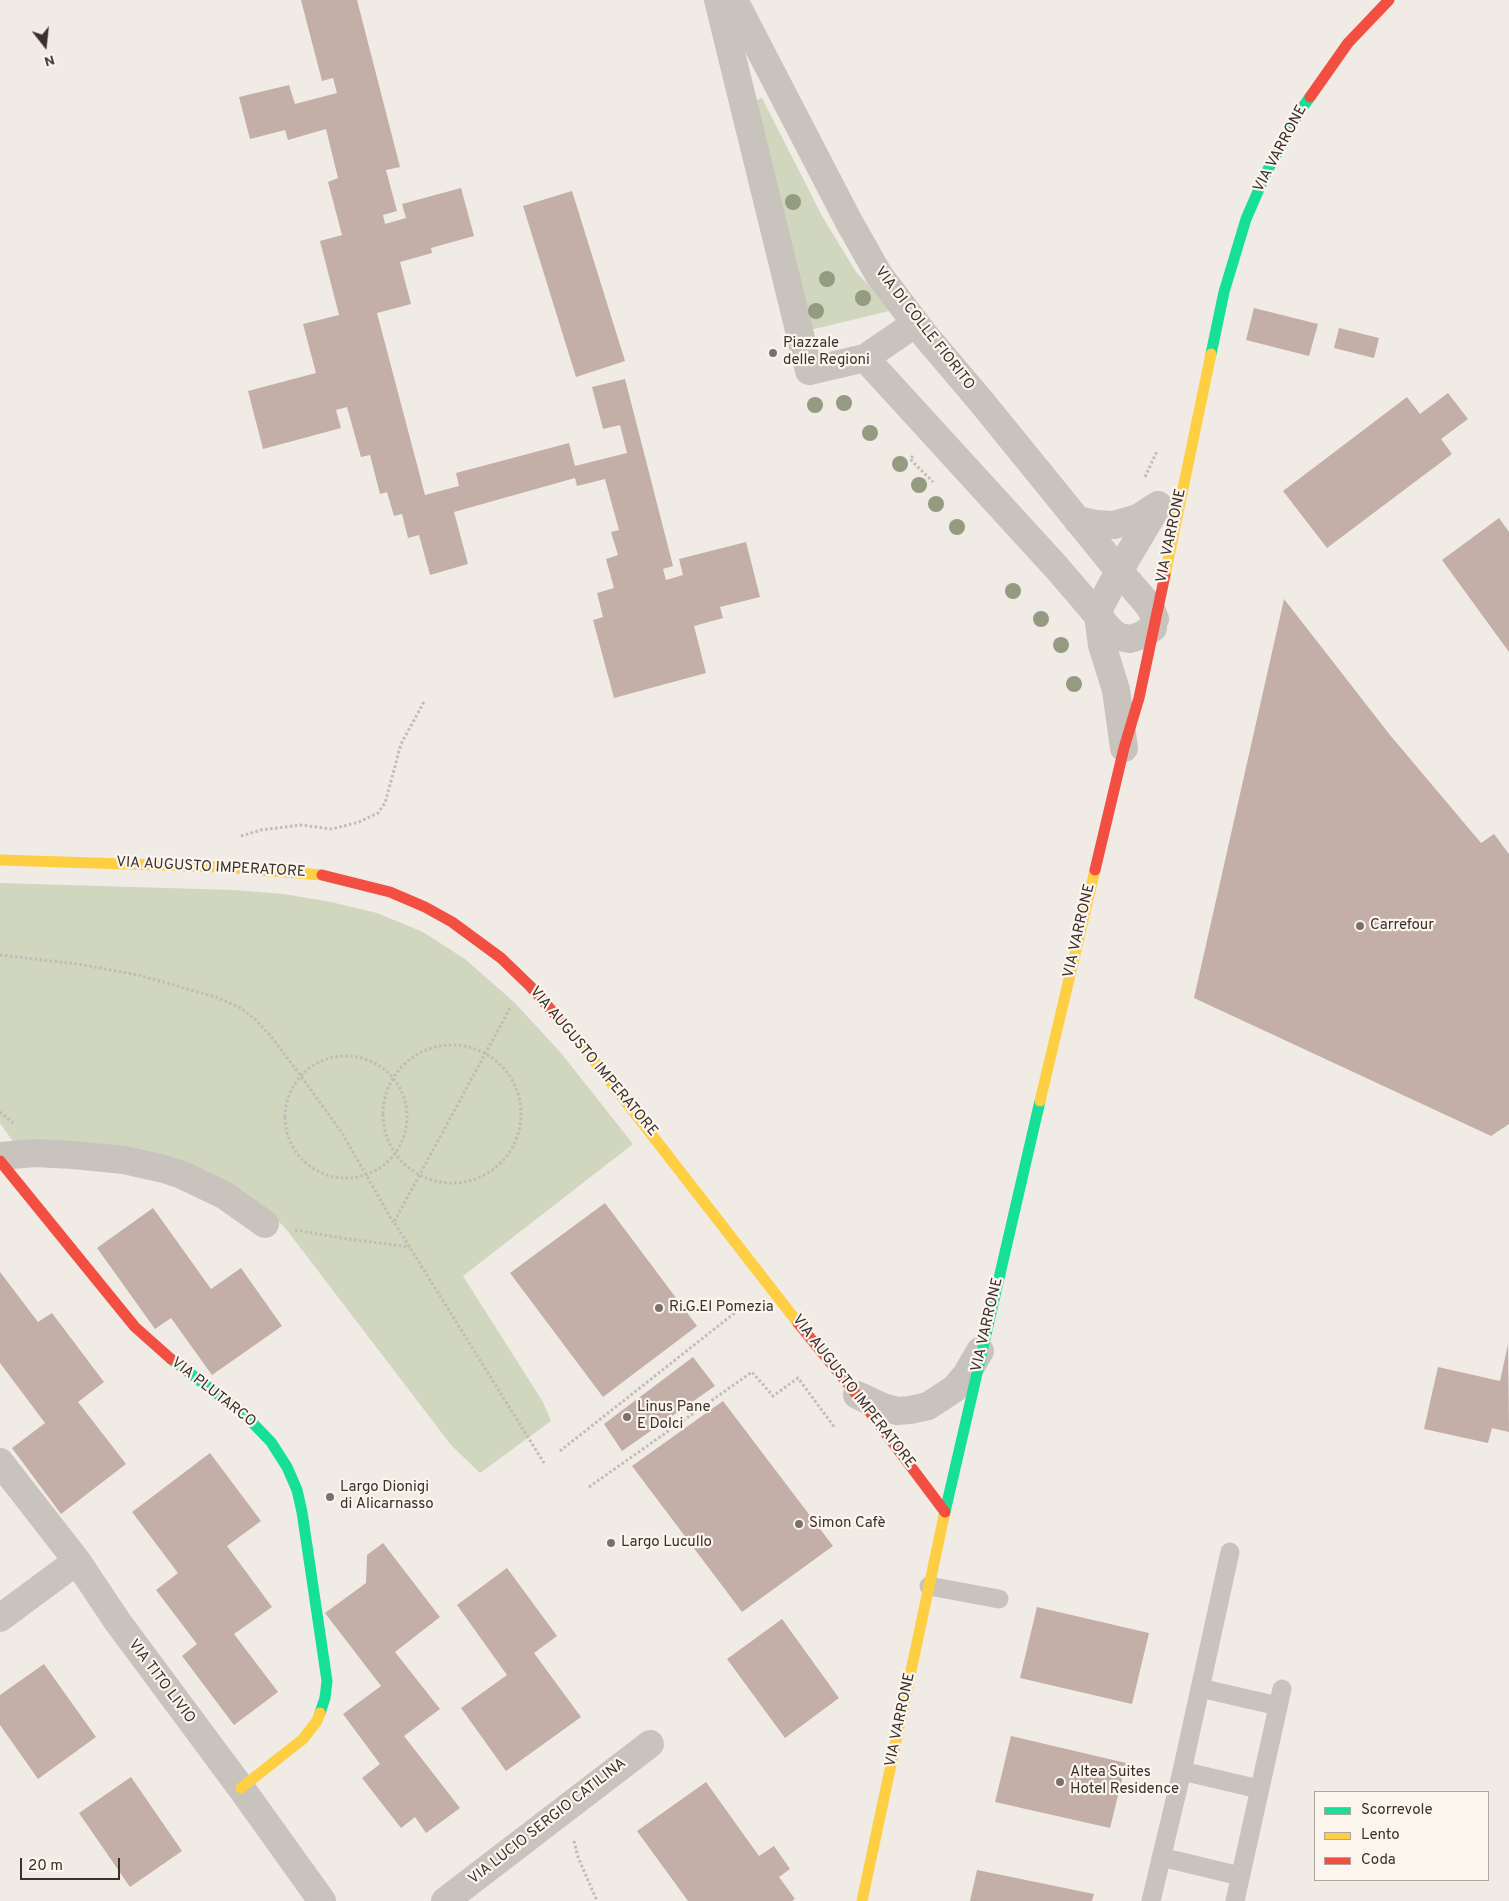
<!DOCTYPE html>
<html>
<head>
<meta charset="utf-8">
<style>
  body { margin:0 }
  #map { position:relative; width:1509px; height:1901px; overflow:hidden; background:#f0ebe5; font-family:Overpass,sans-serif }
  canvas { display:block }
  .legend { position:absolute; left:1314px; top:1791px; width:175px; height:90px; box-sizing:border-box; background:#fbf5ee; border:1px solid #aea6a0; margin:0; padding:6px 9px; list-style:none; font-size:15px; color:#3b302b }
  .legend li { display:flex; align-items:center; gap:10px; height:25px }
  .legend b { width:25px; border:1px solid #aea6a0 }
  .north { position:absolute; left:20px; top:20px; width:50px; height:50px; -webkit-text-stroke:4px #fbf5ee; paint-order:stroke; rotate:164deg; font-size:14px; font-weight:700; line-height:20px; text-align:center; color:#3b302b }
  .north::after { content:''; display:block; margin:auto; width:18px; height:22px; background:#3b302b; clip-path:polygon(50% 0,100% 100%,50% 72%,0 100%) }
  .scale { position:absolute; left:20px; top:1858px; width:100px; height:22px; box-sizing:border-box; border:2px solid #3b302b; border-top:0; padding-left:6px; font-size:15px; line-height:18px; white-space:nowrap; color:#3b302b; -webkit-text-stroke:4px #fbf5ee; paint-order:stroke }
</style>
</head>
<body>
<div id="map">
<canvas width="1509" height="1901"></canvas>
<ul class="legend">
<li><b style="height:6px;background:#16e098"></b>Scorrevole</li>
<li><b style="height:6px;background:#ffcf43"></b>Lento</li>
<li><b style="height:6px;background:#f24e42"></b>Coda</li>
</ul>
<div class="north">N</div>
<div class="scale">20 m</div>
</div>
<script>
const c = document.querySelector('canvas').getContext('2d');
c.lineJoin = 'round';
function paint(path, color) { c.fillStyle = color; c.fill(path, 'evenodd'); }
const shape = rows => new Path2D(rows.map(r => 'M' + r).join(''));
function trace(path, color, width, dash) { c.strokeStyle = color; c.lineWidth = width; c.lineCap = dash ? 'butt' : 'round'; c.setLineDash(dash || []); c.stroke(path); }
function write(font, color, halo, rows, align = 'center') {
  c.font = font + ' Overpass,sans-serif'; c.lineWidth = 4.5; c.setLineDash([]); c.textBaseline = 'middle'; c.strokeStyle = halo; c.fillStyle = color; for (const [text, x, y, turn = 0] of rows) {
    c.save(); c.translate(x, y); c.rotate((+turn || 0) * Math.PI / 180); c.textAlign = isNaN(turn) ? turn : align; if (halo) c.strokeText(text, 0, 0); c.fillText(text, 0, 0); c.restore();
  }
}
const green = shape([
  [762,98,822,216,856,272,893,310,802,332,750,103],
  [0,883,233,890,284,894,331,902,377,913,423,932,465,959,514,1002,561,1053,633,1144,463,1276,543,1402,551,1421,480,1473,451,1445,286,1229,261,1204,238,1191,21,1153,0,1123]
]);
const building = shape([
  [301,0,357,0,400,167,386,170,397,211,383,215,385,224,406,218,402,204,461,188,474,236,431,248,432,253,400,262,411,304,377,313,425,495,459,486,456,473,569,443,575,466,627,453,620,425,603,429,592,387,625,379,673,566,663,569,666,580,683,575,679,559,746,542,760,597,720,607,723,618,694,626,706,673,614,698,593,620,603,617,597,593,614,588,606,559,618,555,611,532,619,530,605,479,577,486,575,478,454,512,468,564,430,575,419,535,408,538,402,514,394,516,387,492,380,494,370,455,361,457,347,407,336,410,341,428,263,449,248,391,316,373,303,324,339,315,320,241,342,235,328,182,338,178,326,129,288,140,285,130,250,139,239,97,289,85,295,104,337,93,333,78,322,81],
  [572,191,625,361,576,377,523,206],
  [1254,308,1318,324,1309,356,1246,340],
  [1339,328,1379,338,1374,358,1334,348],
  [1448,393,1468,419,1441,439,1452,454,1327,548,1283,491,1407,397,1420,414],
  [1499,518,1509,532,1509,652,1442,560],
  [1284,599,1390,735,1481,843,1494,834,1509,854,1509,1124,1491,1136,1194,998],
  [605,1203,697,1326,603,1397,510,1273],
  [153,1208,211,1289,241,1268,282,1326,212,1375,171,1318,155,1329,97,1248],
  [0,1272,38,1322,52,1313,104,1382,78,1402,126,1464,61,1514,12,1448,45,1423,0,1363],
  [1508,1344,1509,1432,1492,1428,1488,1443,1424,1429,1438,1367,1500,1381],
  [693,1357,715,1386,622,1451,604,1424],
  [723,1401,833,1546,742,1612,632,1466],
  [210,1453,261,1521,227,1546,272,1607,234,1634,278,1692,234,1725,182,1656,197,1644,156,1590,178,1573,132,1512],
  [383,1543,440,1617,395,1652,440,1709,404,1736,460,1808,426,1833,415,1817,401,1828,362,1778,380,1764,343,1714,381,1686,325,1613,366,1583,367,1555],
  [507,1568,557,1636,534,1653,581,1717,506,1771,461,1708,507,1675,457,1605],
  [1037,1607,1149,1633,1132,1704,1020,1678],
  [782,1619,839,1698,785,1738,727,1659],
  [44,1664,96,1737,38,1779,0,1725,0,1695],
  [1011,1736,1126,1763,1110,1828,995,1802],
  [131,1777,182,1851,130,1887,79,1813],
  [706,1782,759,1856,774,1846,790,1869,779,1877,795,1899,792,1901,688,1901,637,1831],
  [977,1870,1094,1894,1092,1901,970,1901]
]);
const path = shape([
  [913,456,910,459,933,482],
  [1145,477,1157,451],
  [241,836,261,830,301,825,331,829,344,826,359,822,378,813,385,803,401,744,425,700],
  [0,955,78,964,138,975,216,997,239,1007,255,1019,270,1035,301,1076,342,1133,393,1222],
  [510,1008,394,1222,544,1463],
  '383 1114a69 69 0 1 1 138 0a69 69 0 1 1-138 0Z',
  '285 1117a61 61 0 1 1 122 0a61 61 0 1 1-122 0Z',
  [0,1112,13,1123],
  [295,1230,341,1238,410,1247],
  [560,1451,746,1304],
  [589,1487,752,1372,773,1396,798,1378,835,1428],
  [574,1841,578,1857,597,1901]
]);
const lane = shape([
  [929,1586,999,1599],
  [1200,1688,1278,1706],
  [1182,1771,1259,1789],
  [1161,1857,1240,1876],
  [1151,1901,1182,1771,1230,1552],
  [1235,1901,1282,1689]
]);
const street = shape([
  [718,0,809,371,865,358,916,323],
  [734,0,849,222,879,275,924,334,980,400,1119,571,1145,601,1151,609,1155,619],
  [865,358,1057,568,1111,631,1119,637,1130,639,1142,635,1153,628],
  [1077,520,1096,524,1114,525,1138,518,1158,505],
  [1124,748,1116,690,1102,645,1098,616,1101,605,1119,571,1157,507],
  [0,1156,35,1153,73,1155,124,1160,164,1169,182,1175,224,1195,265,1224],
  [857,1395,883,1407,897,1411,910,1410,928,1406,954,1389,966,1375,980,1351],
  [0,1462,77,1561,117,1621,241,1788,322,1901],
  [0,1618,77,1561],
  [445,1901,650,1744]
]);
const fast = shape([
  [1211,354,1224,292,1246,219,1266,173,1300,111,1310,97],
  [171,1359,244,1414,271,1442,287,1467,297,1490,302,1512,327,1681,325,1698,320,1713],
  [944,1516,1040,1101]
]);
const slow = shape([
  [1165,575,1211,354],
  [0,860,222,867,322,875],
  [559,1019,585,1049,798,1323],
  [1040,1101,1095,870],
  [241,1788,303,1739,317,1721,320,1713],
  [862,1901,944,1516]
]);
const jam = shape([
  [1310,97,1348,43,1389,0],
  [1095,870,1124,748,1139,698,1165,575],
  [322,875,390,892,425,907,452,922,501,958,530,986,559,1019],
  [0,1161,135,1327,171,1359],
  [798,1323,857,1395,945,1512]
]);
const trees = [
  [793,202],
  [827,279],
  [863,298],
  [816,311],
  [844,403],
  [815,405],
  [870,433],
  [900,464],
  [919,485],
  [936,504],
  [957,527],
  [1013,591],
  [1041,619],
  [1061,645],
  [1074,684]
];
const markers = [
  [773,353,5,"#7a716c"],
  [1360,926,5,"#7a716c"],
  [659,1308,5,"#7a716c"],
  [627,1417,5,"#7a716c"],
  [330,1497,5,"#7a716c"],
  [799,1524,5,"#7a716c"],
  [611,1543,5,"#7a716c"],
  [1060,1782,5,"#7a716c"]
];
const streetNames = [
  ["VIA VARRONE",1281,149,-62],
  ["VIA DI COLLE FIORITO",924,329,52],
  ["VIA VARRONE",1172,536,-78],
  ["VIA AUGUSTO IMPERATORE",211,868,3],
  ["VIA VARRONE",1080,931,-77],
  ["VIA AUGUSTO IMPERATORE",593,1062,50],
  ["VIA VARRONE",988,1325,-77],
  ["VIA AUGUSTO IMPERATORE",853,1392,52],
  ["VIA PLUTARCO",213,1393,38],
  ["VIA TITO LIVIO",161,1682,53],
  ["VIA VARRONE",901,1720,-78],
  ["VIA LUCIO SERGIO CATILINA",548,1822,-38]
];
const poiNames = [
  ["Piazzale",783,344],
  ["delle Regioni",783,361],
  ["Carrefour",1370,926],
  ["Ri.G.El Pomezia",669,1308],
  ["Linus Pane",637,1408],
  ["E Dolci",637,1425],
  ["Largo Dionigi",340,1488],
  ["di Alicarnasso",340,1505],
  ["Simon Cafè",809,1524],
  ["Largo Lucullo",621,1543],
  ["Altea Suites",1070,1773],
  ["Hotel Residence",1070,1790]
];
paint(green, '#d1d6bf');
paint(building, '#c3afa7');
trace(path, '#c2bbb6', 3, [2.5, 2.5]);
trace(lane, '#c9c3be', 19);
trace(street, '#c9c3be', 28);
trace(fast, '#16e098', 11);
trace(slow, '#ffcf43', 11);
trace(jam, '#f24e42', 11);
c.fillStyle = '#959b80';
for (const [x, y] of trees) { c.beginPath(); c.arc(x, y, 8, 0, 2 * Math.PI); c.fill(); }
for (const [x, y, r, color] of markers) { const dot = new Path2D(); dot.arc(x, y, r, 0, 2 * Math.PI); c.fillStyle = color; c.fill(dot); trace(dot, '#fbf5ee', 2); }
write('15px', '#3b302b', '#fbf5ee', streetNames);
write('15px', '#3b302b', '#fbf5ee', poiNames, 'left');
</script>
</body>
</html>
